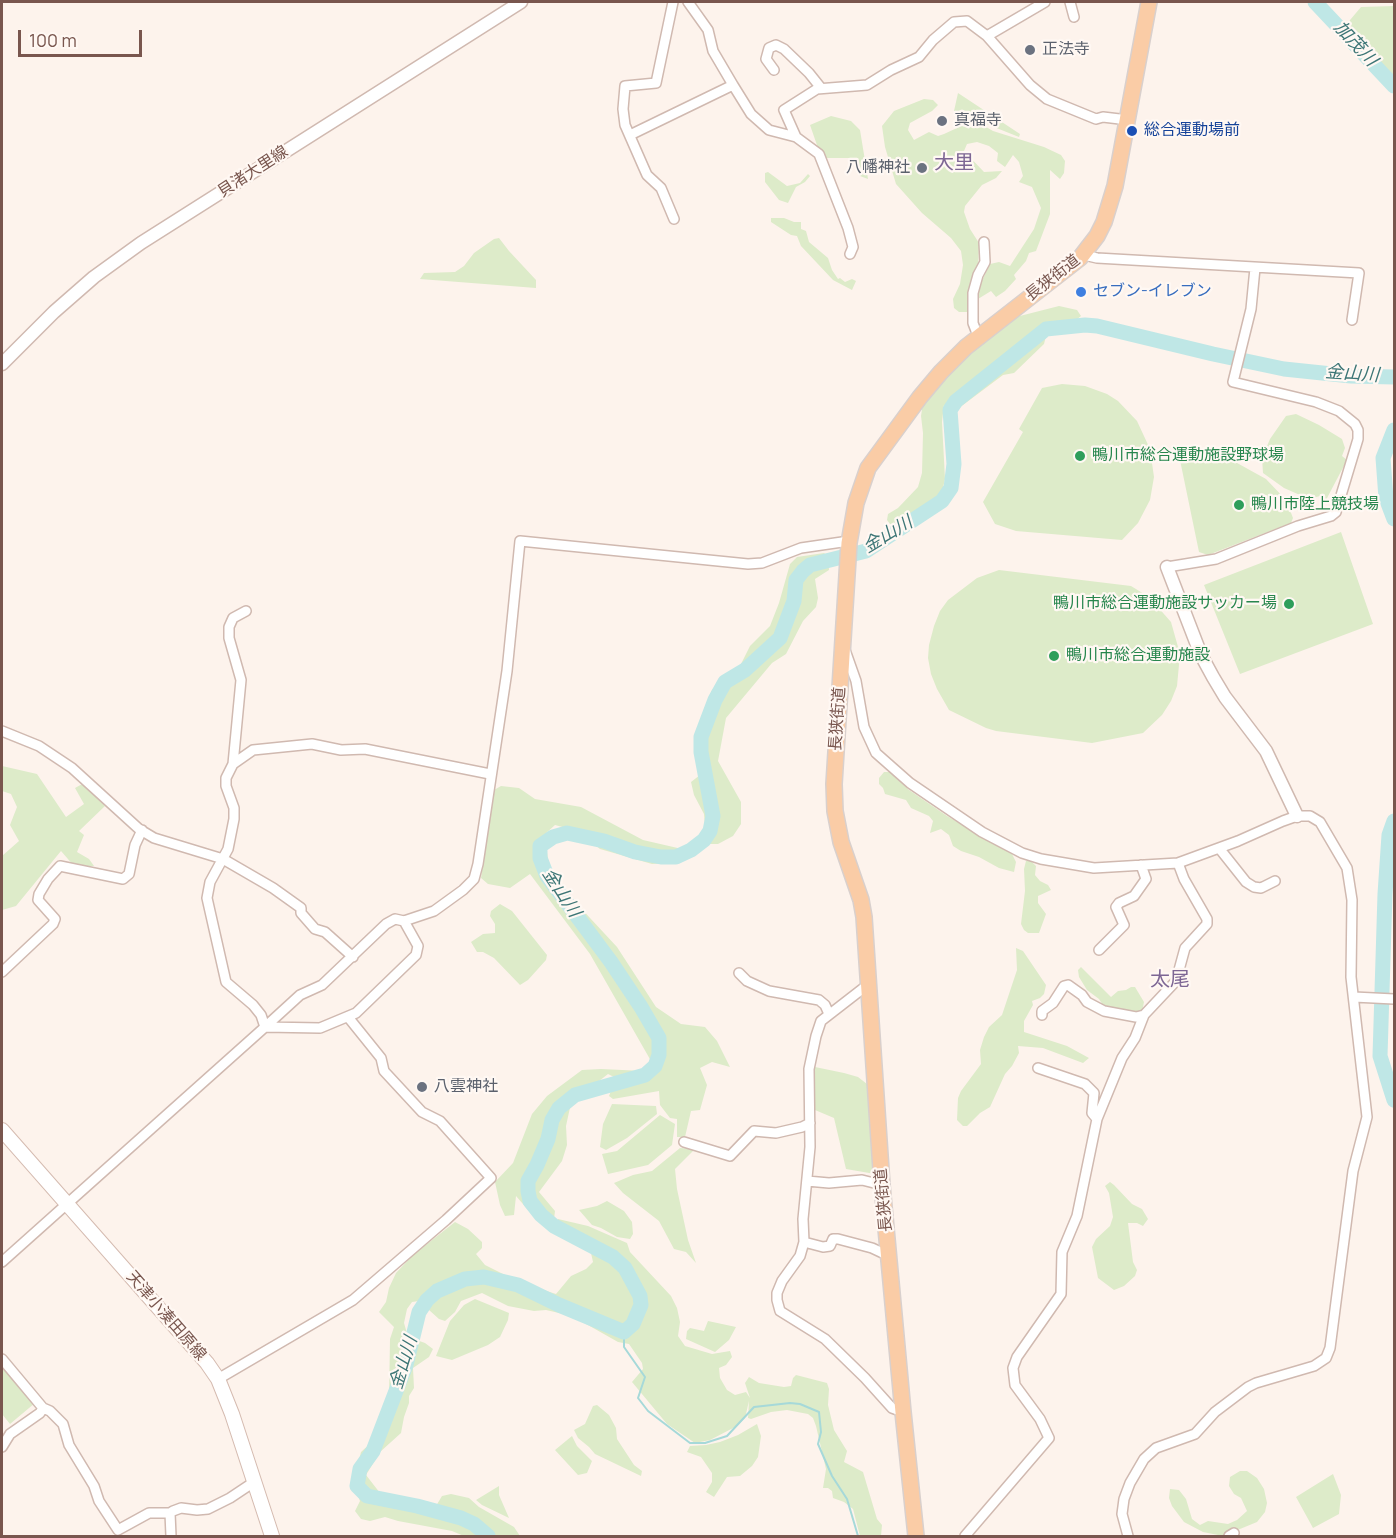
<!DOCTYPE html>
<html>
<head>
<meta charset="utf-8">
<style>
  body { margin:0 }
  #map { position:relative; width:1396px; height:1538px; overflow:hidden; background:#fdf3ec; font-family:Manrope,sans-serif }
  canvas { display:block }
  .frame { position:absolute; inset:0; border:3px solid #79564e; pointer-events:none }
  .scale { position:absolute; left:18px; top:30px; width:124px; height:27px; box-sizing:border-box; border:3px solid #79564e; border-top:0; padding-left:8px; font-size:18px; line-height:21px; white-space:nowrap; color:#79564e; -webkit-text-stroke:4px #fff8f3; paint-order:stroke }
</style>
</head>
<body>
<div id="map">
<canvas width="1396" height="1538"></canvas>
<div class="frame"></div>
<div class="scale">100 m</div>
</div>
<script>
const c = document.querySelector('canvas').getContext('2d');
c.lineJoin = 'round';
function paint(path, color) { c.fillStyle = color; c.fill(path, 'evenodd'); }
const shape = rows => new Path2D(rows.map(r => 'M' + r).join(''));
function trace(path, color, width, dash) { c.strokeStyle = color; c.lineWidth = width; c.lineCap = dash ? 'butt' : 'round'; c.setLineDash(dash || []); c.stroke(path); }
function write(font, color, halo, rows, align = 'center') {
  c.font = font + ' Manrope,"Noto Sans JP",sans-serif'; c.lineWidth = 4.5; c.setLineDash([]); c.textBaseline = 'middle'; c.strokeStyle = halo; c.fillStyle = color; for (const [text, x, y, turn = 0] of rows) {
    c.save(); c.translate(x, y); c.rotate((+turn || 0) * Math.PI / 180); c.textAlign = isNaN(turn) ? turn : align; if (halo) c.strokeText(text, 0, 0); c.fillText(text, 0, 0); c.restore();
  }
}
const green = shape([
  [1394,6,1394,79,1345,26,1361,7],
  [958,93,1020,134,1019,137,954,111],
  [924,99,933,100,938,105,932,111,910,123,908,130,914,140,929,132,938,136,944,134,957,128,962,118,976,121,993,131,1044,147,1061,155,1065,161,1064,173,1060,179,1050,170,1050,214,1036,251,1029,253,1026,261,1014,275,1016,279,1005,291,996,297,991,291,978,299,976,293,990,264,999,262,1010,266,1034,229,1041,208,1032,187,1019,182,1023,176,1019,162,1013,155,1005,167,997,161,998,153,989,146,977,142,967,144,964,151,984,172,1002,171,996,178,982,185,965,206,964,212,970,229,979,243,978,272,968,296,967,312,959,312,954,308,953,299,960,284,963,265,961,251,951,238,922,213,896,184,885,147,882,126,894,111],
  [831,116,851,121,860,130,868,179,860,176,849,158,826,158,818,148,810,125],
  [768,172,787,186,800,183,808,174,810,176,805,182,796,187,788,203,779,200,765,182,765,173],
  [771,218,784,218,794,222,801,222,801,229,806,231,809,242,828,258,832,270,838,279,840,278,845,282,852,279,856,281,852,290,833,280,801,246,797,236,791,235,771,222],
  [499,238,509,251,536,280,536,288,420,279,424,273,455,272,464,266,474,253,494,239],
  [1059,306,1077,310,1081,316,1075,321,1057,324,1046,336,1044,344,1014,373,1003,375,959,408,944,405,942,422,945,479,942,492,934,503,902,519,895,526,890,524,887,520,888,514,898,508,918,487,922,473,923,433,921,416,923,403,953,367,1012,318],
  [1062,384,1085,386,1107,394,1118,401,1137,421,1150,449,1154,477,1150,500,1138,523,1122,540,1016,531,995,524,983,502,1023,432,1019,429,1042,388],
  [1296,414,1319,425,1342,439,1345,448,1342,456,1347,460,1326,500,1320,496,1309,499,1284,488,1263,473,1262,458,1270,439,1286,416],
  [1196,452,1208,452,1228,458,1266,479,1286,500,1293,518,1291,523,1208,555,1199,552,1180,460],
  [1341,532,1373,624,1240,674,1204,585],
  [824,553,828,556,829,570,815,579,818,598,816,607,803,621,786,654,772,663,726,718,718,761,741,802,741,824,733,836,718,844,707,844,704,834,705,826,704,814,694,795,691,782,700,775,698,735,702,715,712,690,726,675,737,679,745,678,738,670,750,646,770,626,779,603,790,564,797,557],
  [999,570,1131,586,1149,597,1171,622,1180,654,1177,686,1171,701,1162,715,1143,733,1092,743,996,731,986,728,949,710,937,689,931,674,928,658,929,645,934,626,940,611,948,600,977,578],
  [2,766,37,774,66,817,84,804,75,788,84,783,105,806,79,831,84,835,77,852,89,859,94,866,74,866,61,851,16,906,2,910,2,856,19,841,10,825,17,807,11,794,2,791],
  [884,772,890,772,909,790,947,816,1012,854,1016,862,1014,872,999,868,979,857,961,851,953,846,949,835,941,829,930,833,933,821,929,816,911,808,906,800,885,794,883,788,879,784,879,778],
  [501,786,519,788,535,799,581,807,643,840,682,849,672,863,652,864,600,849,577,831,555,825,544,835,551,876,617,947,656,1007,681,1024,705,1027,717,1041,730,1067,712,1062,700,1068,707,1085,700,1110,691,1111,685,1137,677,1137,677,1119,670,1118,660,1105,659,1091,613,1099,609,1096,616,1078,608,1074,571,1103,566,1126,567,1145,562,1161,539,1192,555,1211,554,1219,545,1222,529,1211,516,1196,514,1215,505,1216,500,1205,495,1182,513,1163,532,1114,547,1096,582,1070,601,1069,644,1071,651,1061,590,954,530,874,510,888,488,884,481,878,494,790],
  [1026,861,1031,861,1036,866,1035,875,1040,881,1048,885,1051,890,1038,896,1038,903,1046,914,1039,933,1028,933,1024,930,1021,924,1025,891,1024,869],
  [500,904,512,911,547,955,546,960,528,980,520,985,494,958,483,952,477,952,471,942,483,934,495,933,495,924,490,916,491,911],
  [1016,948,1023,951,1046,985,1044,994,1040,998,1032,1001,1033,1005,1024,1021,1024,1032,1067,1046,1089,1058,1083,1063,1043,1048,1018,1046,1019,1053,1012,1066,1005,1074,990,1107,980,1113,967,1126,963,1126,957,1120,958,1098,961,1091,981,1064,980,1050,984,1037,989,1027,1002,1015,1017,970],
  [1081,967,1111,997,1118,991,1126,990,1131,987,1135,987,1144,1002,1142,1012,1135,1014,1121,1009,1117,1010,1104,1007,1099,999,1087,990,1079,977,1078,970],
  [815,1067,844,1073,858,1077,867,1084,875,1174,846,1169,834,1118,815,1110,813,1090],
  [612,1104,656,1106,657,1114,627,1138,606,1150,600,1147,603,1124],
  [660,1115,675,1124,672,1145,648,1165,608,1174,602,1154,617,1151],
  [680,1148,695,1149,675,1169,677,1189,688,1240,696,1263,686,1252,674,1249,659,1221,623,1193,614,1183,633,1175,652,1171],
  [1110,1182,1114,1185,1132,1204,1142,1209,1148,1219,1143,1226,1137,1223,1128,1223,1133,1262,1137,1270,1135,1276,1124,1286,1114,1290,1098,1278,1092,1247,1096,1239,1110,1226,1113,1217,1109,1193,1105,1186],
  [607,1201,624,1211,632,1222,633,1234,630,1239,617,1237,601,1228,592,1225,579,1210,597,1206],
  [558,1219,588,1226,627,1243,630,1252,671,1296,677,1308,680,1322,678,1336,685,1346,712,1354,730,1351,732,1357,726,1365,719,1368,720,1378,727,1390,735,1395,746,1392,750,1398,745,1383,749,1377,759,1383,784,1387,791,1386,793,1378,796,1375,827,1383,829,1389,828,1405,834,1430,847,1451,844,1462,863,1472,877,1519,882,1525,881,1536,860,1536,853,1509,844,1502,833,1498,832,1491,828,1488,823,1488,826,1469,816,1426,813,1418,808,1414,787,1410,771,1412,751,1419,748,1418,749,1401,745,1418,737,1426,710,1440,695,1443,667,1424,632,1382,643,1369,642,1363,629,1344,618,1342,572,1316,546,1310,534,1311,508,1306,482,1293,461,1301,455,1312,445,1321,439,1319,419,1301,412,1302,407,1309,404,1323,408,1337,425,1343,433,1349,429,1357,413,1368,414,1388,409,1396,409,1403,404,1417,401,1433,380,1452,366,1475,380,1493,392,1498,423,1502,436,1506,442,1496,451,1494,469,1498,479,1507,514,1527,520,1536,464,1536,452,1531,398,1521,385,1517,370,1521,361,1519,355,1511,360,1501,353,1483,361,1452,373,1441,376,1430,389,1399,390,1339,394,1327,379,1312,386,1302,389,1288,396,1273,413,1255,455,1222,468,1229,482,1242,482,1248,476,1254,485,1265,519,1282,556,1294,571,1276,586,1269,593,1262,591,1253,567,1238,557,1222],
  [475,1299,509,1313,508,1320,500,1337,488,1345,452,1360,436,1356,450,1321,464,1305],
  [708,1321,736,1327,729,1340,715,1352,686,1339,687,1331,690,1328,704,1331],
  [2,1365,35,1403,10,1424,2,1414],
  [597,1405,609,1415,616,1428,617,1439,634,1465,642,1471,641,1476,595,1454,589,1447,578,1438,574,1430,585,1424,593,1406],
  [757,1424,761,1436,758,1457,752,1466,740,1476,727,1477,714,1497,706,1492,712,1482,712,1473,701,1457,687,1452,690,1446,706,1445,720,1442,738,1435],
  [572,1436,577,1446,592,1461,587,1473,578,1475,555,1450],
  [1240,1471,1247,1471,1257,1478,1264,1489,1267,1503,1265,1512,1257,1522,1223,1536,1203,1532,1184,1522,1172,1506,1169,1498,1170,1489,1179,1490,1186,1499,1192,1519,1200,1525,1208,1521,1228,1524,1237,1520,1247,1511,1241,1498,1234,1494,1229,1486,1230,1477],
  [1333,1474,1341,1495,1339,1514,1313,1528,1296,1497],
  [499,1486,499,1495,509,1518,482,1505,476,1500]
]);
const stream = shape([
  [624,1332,624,1347,645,1377,638,1398,648,1411,690,1443,705,1443,727,1436,754,1407,790,1403,800,1404,819,1412,821,1432,818,1444,832,1476,847,1499,858,1536]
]);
const river = shape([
  [1315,2,1394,86],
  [1394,430,1383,458,1386,498,1394,519],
  [1394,821,1389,835,1385,894,1380,1056,1394,1100],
  [488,1536,474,1524,461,1518,417,1506,367,1496,357,1486,360,1469,373,1451,406,1365,419,1312,427,1300,437,1291,465,1279,484,1277,518,1285,559,1305,624,1332,633,1324,641,1305,640,1296,625,1268,613,1257,554,1226,541,1215,530,1201,528,1191,528,1181,537,1165,548,1139,552,1120,559,1108,575,1095,645,1075,655,1066,659,1055,659,1038,641,1007,611,962,547,876,540,858,540,846,553,837,567,833,604,841,635,852,661,857,676,857,691,850,704,840,710,831,713,816,701,752,701,737,715,700,725,682,745,670,780,638,794,601,796,580,803,571,810,565,866,551,942,501,951,488,954,464,950,410,956,401,1046,329,1085,325,1097,326,1213,354,1284,369,1351,376,1394,377]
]);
const minor = shape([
  [673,2,656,83,625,86,623,109,625,125,643,166,647,175,661,188,674,219],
  [688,2,708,30,713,51,733,85],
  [1070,2,1074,17],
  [987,36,1030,85,1047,99,1096,119,1103,117,1128,120],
  [774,70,766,59,769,48,776,45,784,49,809,73,821,88],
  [630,135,733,85,751,114,769,130,796,137,784,110,817,89,867,85,891,70,919,57,933,40,954,22,967,21,987,36,1045,2],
  [796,137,819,154,848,228,853,247,850,254],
  [1084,255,1097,258,1359,273,1352,320],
  [978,336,973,323,973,293,978,275,985,262,984,242],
  [1167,567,1216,559,1298,526,1331,516,1336,512,1358,439,1358,430,1355,424,1339,411,1316,402,1233,382,1251,309,1255,268],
  [246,611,233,618,229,627,229,638,241,680,233,764,226,778,226,786,234,808,234,819,228,849,210,882,207,898,226,982,253,1005,261,1015,265,1027,300,995,322,985,386,924,395,919,404,921],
  [845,650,856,681,864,727,876,753,910,783,982,832,1022,853,1041,859,1094,868,1178,863,1238,841,1283,821,1297,816,1310,816,1320,822,1347,868,1352,900,1351,977,1367,1117,1353,1171,1330,1348,1326,1358,1314,1366,1256,1383,1248,1387,1215,1412,1195,1434,1156,1448,1144,1459,1130,1483,1124,1499,1122,1514,1128,1536],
  [2,731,39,746,72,768,139,829,154,838,223,859,273,888,301,908,301,913,315,929,325,932,353,957],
  [233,764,253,750,312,744,341,750,365,749,490,774],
  [1219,848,1246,882,1254,887,1261,888,1275,881],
  [1099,950,1124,925,1116,907,1119,903,1134,896,1146,879,1141,865],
  [2,972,53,924,55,919,38,900,39,894,48,879,60,866,123,879,129,874,135,845,142,830],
  [739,973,747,981,769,991,819,1000,825,1005,829,1014],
  [870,983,821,1021,816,1036,809,1069,810,1147,803,1219,804,1242,800,1256,782,1281,777,1293,777,1300,780,1311,825,1339,865,1378,892,1408,903,1412],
  [1354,997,1394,999],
  [1042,1015,1042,1011,1053,1003,1064,986,1068,985,1082,995,1087,1002,1104,1011,1136,1017,1144,1015],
  [1038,1068,1085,1084,1094,1093,1092,1113,1097,1119],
  [684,1142,730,1156,754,1131,776,1133,802,1127,810,1123],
  [807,1181,829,1183,862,1180,882,1185],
  [804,1242,823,1247,830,1246,833,1239,838,1239,872,1248,889,1256],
  [2,1262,265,1027,320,1028,356,1013,416,955,418,946,404,921,434,911,463,890,474,879,478,864,507,671,520,541,748,564,762,563,801,548,849,541],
  [2,1359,43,1408,40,1413,10,1434,2,1447],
  [218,1379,353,1300,446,1220,491,1178,440,1121,422,1112,384,1071,381,1058,348,1017],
  [43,1408,50,1411,63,1424,69,1445,94,1486,99,1501,118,1530,149,1513,170,1513],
  [171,1536,170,1513,173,1511,181,1508,197,1510,208,1509,230,1498,254,1482],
  [965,1536,1049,1438,1040,1419,1015,1385,1013,1368,1017,1357,1061,1294,1062,1252,1077,1216,1097,1119,1122,1058,1135,1038,1144,1015,1176,981,1185,948,1207,924,1207,919,1184,879,1178,863],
  [1229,1536,1234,1533]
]);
const tertiary = shape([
  [2,364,54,312,94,277,141,243,521,2],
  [1167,567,1201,655,1213,677,1225,697,1266,751,1297,816]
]);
const secondary = shape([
  [2,1130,207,1363,218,1379,232,1414,272,1536]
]);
const primary = shape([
  [916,1536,903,1412,882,1185,864,917,861,900,841,842,835,811,834,784,849,543,856,503,868,468,920,397,941,372,966,347,1080,258,1097,236,1104,222,1115,186,1149,2]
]);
const markers = [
  [1030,50,6,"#6b7280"],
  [942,121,6,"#6b7280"],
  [1132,131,6,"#1a4fb4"],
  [922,168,6,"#6b7280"],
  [1081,292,6,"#3f7fe0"],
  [1080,456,6,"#2e9e5b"],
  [1239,505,6,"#2e9e5b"],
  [1289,604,6,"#2e9e5b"],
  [1054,656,6,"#2e9e5b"],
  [422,1087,6,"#6b7280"]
];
const worshipNames = [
  ["正法寺",1042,50],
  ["真福寺",954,121],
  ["八幡神社",910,168,"right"],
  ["八雲神社",434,1087]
];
const transitNames = [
  ["総合運動場前",1144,131]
];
const streetNames = [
  ["貝渚大里線",253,172,-33],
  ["長狭街道",1053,278,-38],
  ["長狭街道",838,719,-86],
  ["長狭街道",884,1200,-95],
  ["天津小湊田原線",166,1316,49]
];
const shopNames = [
  ["セブン-イレブン",1093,292]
];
const leisureNames = [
  ["鴨川市総合運動施設野球場",1092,456],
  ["鴨川市陸上競技場",1251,505],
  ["鴨川市総合運動施設サッカー場",1277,604,"right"],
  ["鴨川市総合運動施設",1066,656]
];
const waterNames = [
  ["加茂川",1355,44,47],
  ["金山川",1352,374,4],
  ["金山川",888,535,-31],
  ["金山川",561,893,57],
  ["金山川",404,1363,-73]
];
const quarterNames = [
  ["大里",954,163],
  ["太尾",1170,980]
];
paint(green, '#ddebc9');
trace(stream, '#a6d9d9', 2);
trace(river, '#bfe7e6', 15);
trace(minor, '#d0b9b0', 12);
trace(tertiary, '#d0b9b0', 15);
trace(secondary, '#d5bbb0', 16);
trace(primary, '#d9d0cd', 18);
trace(minor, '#fff', 9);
trace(tertiary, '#fff', 12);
trace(secondary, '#fff', 14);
trace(primary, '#facca6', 15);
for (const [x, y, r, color] of markers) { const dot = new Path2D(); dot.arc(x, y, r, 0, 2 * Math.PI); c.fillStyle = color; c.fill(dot); trace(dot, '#fff8f3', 2); }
write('16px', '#5b616d', '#fff8f3', worshipNames, 'left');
write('16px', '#164399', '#fff8f3', transitNames, 'left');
write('16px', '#79564e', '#fff8f3', streetNames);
write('16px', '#366cbe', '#fff8f3', shopNames, 'left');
write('16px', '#27864d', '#fff8f3', leisureNames, 'left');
write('italic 18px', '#3d7676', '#fff8f3', waterNames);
write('20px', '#7d6694', '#fff8f3', quarterNames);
</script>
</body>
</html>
